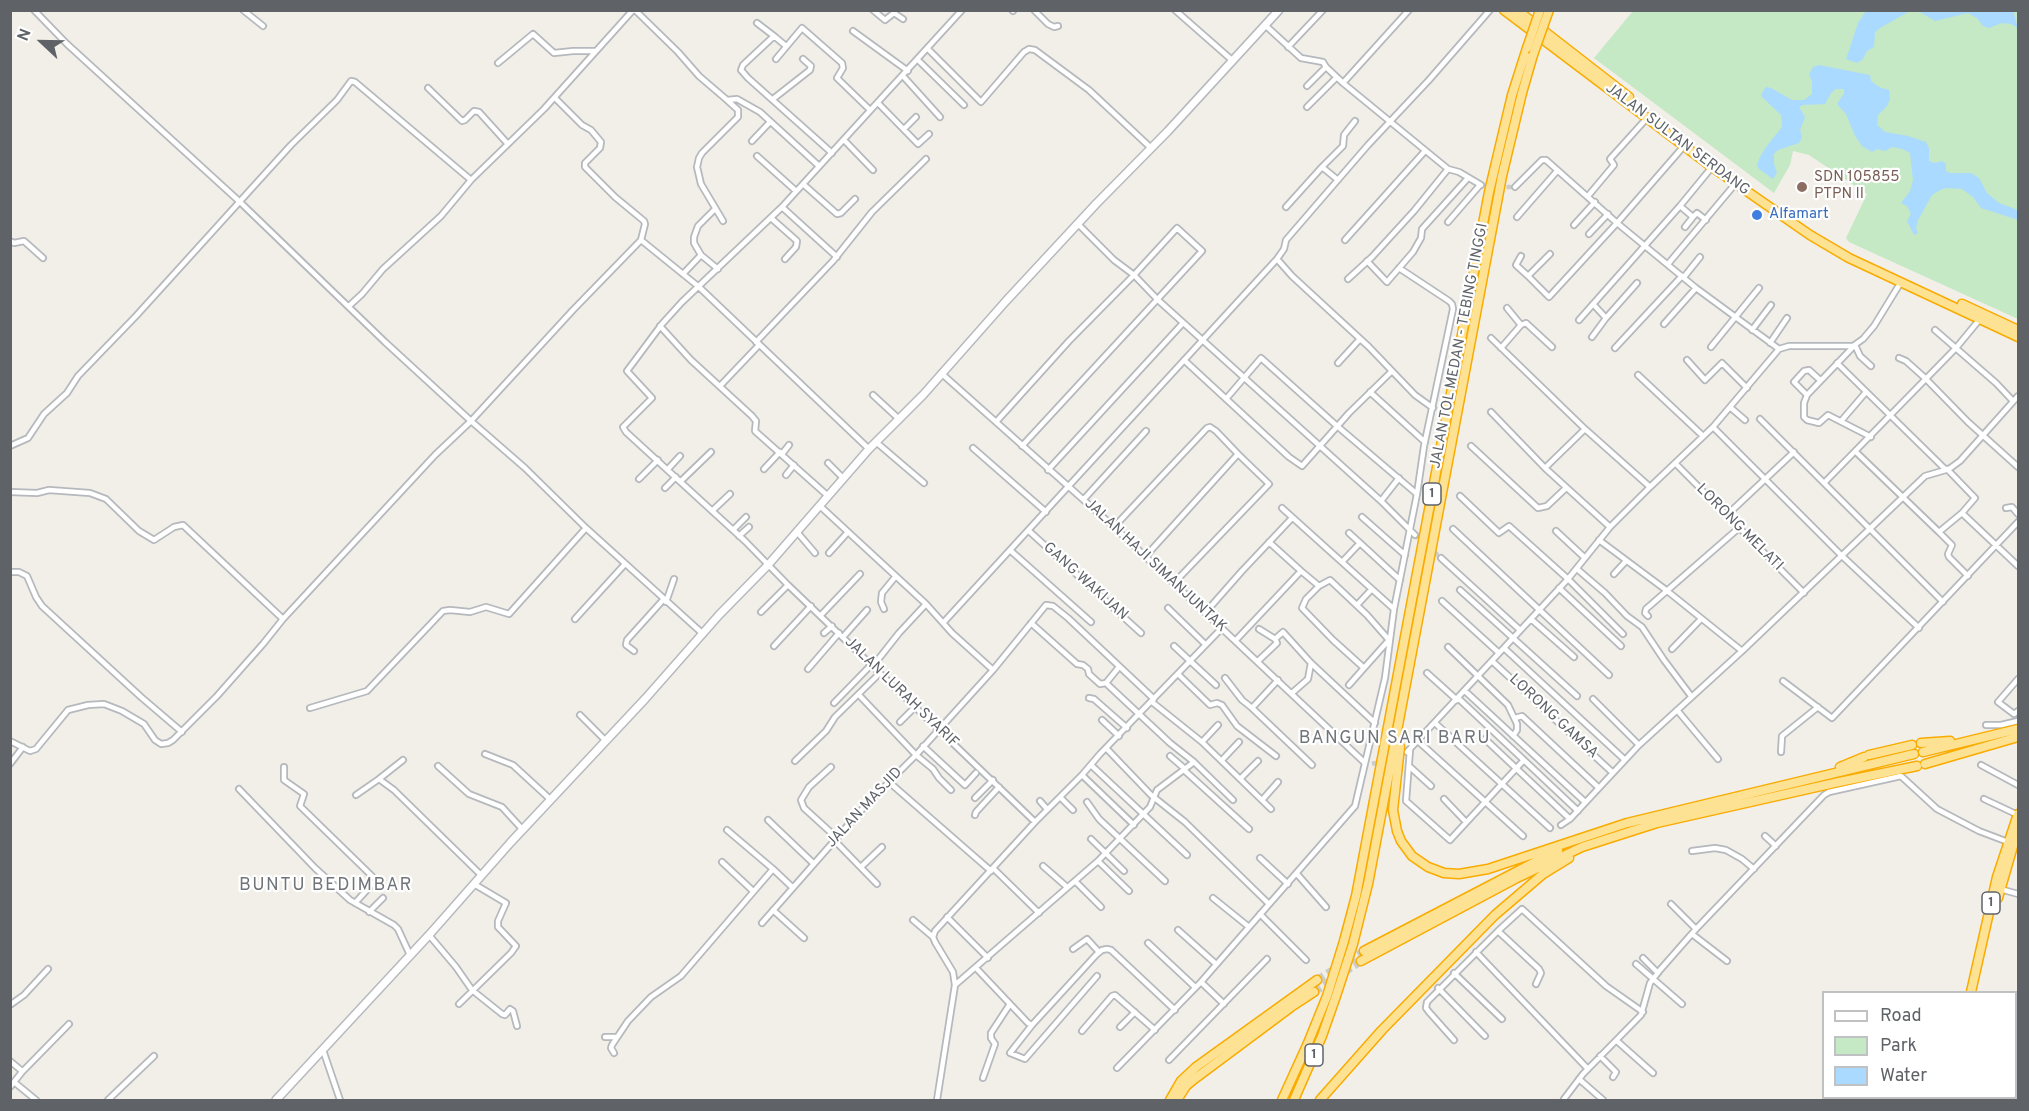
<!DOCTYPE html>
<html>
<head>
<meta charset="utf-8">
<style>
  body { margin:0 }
  #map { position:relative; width:2029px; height:1111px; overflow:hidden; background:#f1efe8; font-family:Overpass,sans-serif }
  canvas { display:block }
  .frame { position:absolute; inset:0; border:12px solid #5f6368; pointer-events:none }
  .legend { position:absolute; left:1822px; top:991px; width:195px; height:108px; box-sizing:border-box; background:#fff; border:2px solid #bfc1c3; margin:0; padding:8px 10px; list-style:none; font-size:18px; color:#5f6368 }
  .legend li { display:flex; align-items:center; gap:12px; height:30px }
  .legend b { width:30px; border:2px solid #bfc1c3 }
  .north { position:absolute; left:12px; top:12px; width:60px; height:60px; -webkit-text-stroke:4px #fff; paint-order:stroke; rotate:292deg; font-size:16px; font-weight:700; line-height:24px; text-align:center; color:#5f6368 }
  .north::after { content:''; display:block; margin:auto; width:21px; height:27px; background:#5f6368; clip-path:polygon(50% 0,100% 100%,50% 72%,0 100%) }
</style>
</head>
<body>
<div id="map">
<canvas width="2029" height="1111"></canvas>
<div class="frame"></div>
<ul class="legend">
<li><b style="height:8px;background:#fff"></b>Road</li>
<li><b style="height:16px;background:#c5e8c5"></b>Park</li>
<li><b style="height:16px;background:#aadaff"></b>Water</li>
</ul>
<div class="north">N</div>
</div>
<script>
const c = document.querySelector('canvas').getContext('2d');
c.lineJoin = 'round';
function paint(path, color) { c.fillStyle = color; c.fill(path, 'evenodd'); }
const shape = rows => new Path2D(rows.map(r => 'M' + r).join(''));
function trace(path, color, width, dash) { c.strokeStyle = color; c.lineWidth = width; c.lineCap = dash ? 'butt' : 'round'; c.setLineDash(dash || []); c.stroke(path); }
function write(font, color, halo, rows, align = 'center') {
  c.font = font + ' Overpass,sans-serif'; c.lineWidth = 4.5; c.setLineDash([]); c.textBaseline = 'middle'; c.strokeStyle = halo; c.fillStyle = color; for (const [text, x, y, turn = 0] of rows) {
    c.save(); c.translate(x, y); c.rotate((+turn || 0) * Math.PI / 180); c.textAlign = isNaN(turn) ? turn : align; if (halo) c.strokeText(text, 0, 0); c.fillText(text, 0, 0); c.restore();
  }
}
const green = shape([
  [1633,11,2018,11,2018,319,1849,242,1846,238,1867,194,1809,155,1793,151,1790,165,1774,193,1594,58]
]);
const water = shape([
  [1866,11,1910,11,1880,28,1875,32,1874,47,1867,51,1863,59,1857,63,1846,59,1858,23],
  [1918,11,2013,11,2018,28,2011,24,2002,23,1989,28,1983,26,1977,18,1968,13,1935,21],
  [1819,65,1870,75,1871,81,1879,87,1889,90,1890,99,1887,106,1878,115,1877,125,1885,132,1908,136,1926,142,1929,148,1929,161,1935,163,1942,161,1946,164,1946,171,1950,173,1971,173,1979,178,1987,193,1999,203,2018,210,2018,220,1981,208,1973,197,1962,189,1946,188,1940,190,1932,195,1918,220,1916,228,1918,233,1914,235,1907,221,1911,214,1907,206,1901,203,1910,191,1913,180,1910,153,1902,149,1892,147,1885,151,1877,149,1872,152,1862,146,1855,136,1846,114,1837,104,1844,93,1844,89,1836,89,1831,93,1825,104,1803,105,1799,107,1805,117,1800,130,1802,137,1799,143,1778,150,1774,154,1774,164,1777,173,1773,179,1759,169,1757,165,1760,157,1766,147,1782,127,1782,124,1781,115,1761,96,1763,91,1766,87,1771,88,1792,100,1804,100,1812,94,1812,82,1809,74,1813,67]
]);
const streetTunnel = shape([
  [1500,187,1515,187],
  [1415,535,1441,558],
  [1372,764,1407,752]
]);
const highwayTunnel = shape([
  [1317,980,1364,951],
  [1314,992,1361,961]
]);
const street = shape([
  [243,10,263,26],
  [635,10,678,52,699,76,727,100,737,99,760,112,819,166],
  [873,10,885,20,894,13,903,19],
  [962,10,782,207,682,302,662,324,627,371,652,398,623,427,626,432,745,541,788,585,1035,822],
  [1012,10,1013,11],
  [1034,10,1048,24,1054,27,1058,26],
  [1175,10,1233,61],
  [757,23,774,36,743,65,741,70,748,78,832,153],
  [1265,25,1301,58,1323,62,1326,67,1343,83,1448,169,1459,172,1481,185],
  [853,31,908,71],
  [774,36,786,46],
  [1288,47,1323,10],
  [928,49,981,102,1024,52,1029,49,1035,50,1089,90,1151,148],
  [776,59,802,28,842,63,843,68,837,78,870,110],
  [918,60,964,105],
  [498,63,533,34,554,53,573,51,596,51],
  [903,76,940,117],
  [1343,83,1409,10],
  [1307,86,1326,67],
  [428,88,462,121,465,120,474,111,479,112,507,143],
  [555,98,582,125,591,130,601,142,600,148,585,163,585,167,615,197,644,221,645,224,641,240,699,287,869,449],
  [773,99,810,70,811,66,803,59],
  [878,103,918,144,929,134],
  [1307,107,1336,78],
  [904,129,916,117],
  [844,140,873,170],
  [752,141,770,122],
  [757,156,796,191],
  [1322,167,1343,146,1344,135,1355,121],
  [803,184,837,214,841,213,855,199],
  [1515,187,1542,160,1546,160,1617,223,1696,288,1779,349],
  [1588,196,1614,165,1610,159,1647,118],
  [1680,206,1693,217,1697,213,1706,220],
  [782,207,837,257],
  [1286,207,1322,167,1338,180],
  [715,209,698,226,694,237,694,243,701,255,718,269],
  [1517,217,1557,171],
  [771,218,797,241,796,247,785,259],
  [723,221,701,184,697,167,699,158,702,153,738,117,738,110,727,100],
  [1448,222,1480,185],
  [1078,224,1114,260,1134,275,1158,300,1381,501,1415,535],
  [1574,225,1595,202],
  [1685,227,1693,217],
  [1589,234,1608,214],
  [641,240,573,310,471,421,525,468,586,528,703,634],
  [1345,240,1425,151],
  [10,241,14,243,24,241,43,258],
  [1550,254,1528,276,1549,297,1617,223,1684,146],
  [1521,256,1516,265,1528,276],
  [1367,261,1387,282,1413,252,1421,238,1422,229,1468,178],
  [1668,264,1736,183],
  [683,274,701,255],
  [1684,277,1700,257],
  [1348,279,1372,257,1414,211,1448,169],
  [349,306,362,294,383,269,441,216,471,180,544,109,633,10],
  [1606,318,1637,283],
  [1579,320,1680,206,1712,167],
  [1664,324,1696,288],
  [1521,325,1526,323,1552,347],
  [660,326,691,360,752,416,756,421,755,431,828,496],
  [1752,330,1771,305],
  [1935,330,1996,383,2013,401],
  [1592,337,1606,318,1593,304],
  [1491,338,1585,429,1650,487],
  [756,342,833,261,872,212,926,159],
  [1770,343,1787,318],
  [1855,345,1860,356,1871,366],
  [1711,347,1759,288],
  [1853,347,1807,395,1804,403,1804,417,1807,420,1819,423,1828,415,1871,437],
  [1501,348,1521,325,1507,308],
  [1615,348,1682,276],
  [1899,358,1906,361,1925,378,1968,422,2018,467],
  [1184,360,1289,457,1302,466,1349,413,1392,371],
  [1687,360,1705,380,1722,363,1747,388],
  [1338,363,1360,339],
  [1837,363,1945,469],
  [941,373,1114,527,1365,763],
  [1638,375,1703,436],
  [720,386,759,345],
  [1370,392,1425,442],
  [873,395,899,419],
  [1807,395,1794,382,1804,371,1809,370,1820,380],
  [1226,399,1261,358,1337,426,1417,494],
  [1433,408,1415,395,1369,347,1292,276,1277,259,1284,249,1286,240,1368,145,1429,80,1490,10],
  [1731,408,1745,420],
  [1491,412,1545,468],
  [1760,419,1824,483,1956,348,1980,319],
  [1842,420,1866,392],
  [996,422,1069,341,1134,275,1177,228,1202,251,1022,446],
  [1713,427,1841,555,1919,628],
  [1585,429,1545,468,1610,527],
  [876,442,924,483],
  [10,446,28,438,44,414,67,393,78,376,136,316,291,145,337,100,351,81,355,82,471,180],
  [1471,446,1538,508,1547,506,1566,488],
  [973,448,1046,512],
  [1856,452,1939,532],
  [782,454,789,445],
  [828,463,843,478],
  [1675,463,1804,593],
  [668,469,680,456],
  [764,469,780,452],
  [1947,469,1975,498,1962,513,1939,532,1952,545,1948,554,1949,557,1968,576],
  [1048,470,1183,323],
  [786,475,794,465],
  [639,479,658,460],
  [681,481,711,452],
  [1824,483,1943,602],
  [665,488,676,477],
  [10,492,37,493,49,490,90,493,106,499,139,531,154,540,174,527,183,525,283,619],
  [1460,496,1499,533,1509,526,1568,579,1623,634],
  [1084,499,1146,431],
  [1381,501,1399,478],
  [820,506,926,604,899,633,873,666],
  [1282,508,1394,609],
  [2006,508,2012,507,2018,514],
  [712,511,730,494],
  [1962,513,2018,566],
  [1727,515,1794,452],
  [1362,517,1405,555],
  [1114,527,1207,428,1210,427,1216,431,1238,454,1145,557],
  [1453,529,1609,675],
  [733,530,746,517],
  [1029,531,1141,633],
  [1556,531,1585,558],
  [797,532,815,553],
  [739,536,749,527],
  [1599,540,1666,590,1742,651],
  [1269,542,1301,571],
  [1360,543,1400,580],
  [1011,551,1091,622],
  [829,553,848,532],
  [1441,558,1520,630],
  [1342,562,1360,543,1349,533],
  [1577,569,1605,593,1627,616,1642,627,1664,660,1691,696],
  [10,572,19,572,27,576,36,597,42,606,141,697,182,732],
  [1614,574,1626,561],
  [1174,583,1269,484,1238,454],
  [1319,586,1306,599,1302,608,1333,640,1364,668,1349,685],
  [1559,588,1621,646],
  [1460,590,1577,696],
  [1442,601,1499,653],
  [666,602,674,579],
  [926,604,952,633,993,670],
  [1357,605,1371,590],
  [1168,608,1205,644],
  [884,609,881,602,882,593,896,576],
  [761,612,788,585],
  [1205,613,1242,571,1292,518],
  [821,615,860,574],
  [1648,616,1645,613,1646,609,1740,527],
  [575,619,625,564],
  [1531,619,1574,657],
  [943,623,1277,259],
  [1031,623,1077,664,1083,665,1088,669,1089,674,1100,684,1106,683,1108,685,1170,743,1194,762,1233,800],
  [824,633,832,626],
  [843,637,867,610],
  [1275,639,1283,632,1311,663,1375,723],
  [1236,640,1301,571,1319,586,1330,580,1367,615,1389,640],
  [774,646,811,606],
  [1174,646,1216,685],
  [1448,647,1508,705,1517,724,1517,730,1513,736],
  [1504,648,1625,760],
  [1672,649,1701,619],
  [634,651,626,645,627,640,663,600],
  [1258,661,1277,643,1275,639,1259,629],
  [1492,661,1613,773],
  [1364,668,1389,640],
  [808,669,839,633],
  [1427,673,1457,700],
  [1179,675,1210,705,1217,703,1222,705,1237,726,1276,756],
  [1225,678,1242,700,1252,708],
  [2018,679,1998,702,2014,714,2018,711],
  [1278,680,1252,708,1312,765],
  [1783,681,1832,718,2018,522],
  [1106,683,1119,667],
  [1465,691,1585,802],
  [1292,693,1308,679,1311,663],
  [859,695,916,755,933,769,939,778,951,790],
  [1089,698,1094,699,1127,728],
  [1458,698,1578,811],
  [1593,699,1639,745],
  [1152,702,1202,742,1271,809],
  [834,703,872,664],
  [310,708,367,691,443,611,450,610,470,612,486,607,509,614,586,528],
  [1677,710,1718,759],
  [580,715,606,741],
  [1515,718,1522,716,1599,788],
  [1102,720,1119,736],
  [900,722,915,707],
  [1435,723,1550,828],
  [1986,725,2001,725,2018,721],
  [1485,739,1570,819],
  [10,741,30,751,36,749,68,710,88,705,104,704,122,711,144,724,155,740,161,744,168,743,173,740,217,696,263,644,283,619,435,455,471,421,385,342,240,202,67,44,34,10],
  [1418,741,1523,836],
  [1202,742,1218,725],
  [923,746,965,785,976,773],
  [1106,748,1151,795,1185,822,1269,904],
  [1410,750,1406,801,1450,840,1524,760],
  [1407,752,1568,579,1610,527,1650,487,1713,427,1779,349,1789,346,1853,346,1863,339,1874,326,1901,282],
  [1781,752,1782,736,1818,707],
  [485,754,513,765,551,800],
  [1170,756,1185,769],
  [1222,760,1239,742],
  [795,761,826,731,835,717,880,673],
  [10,764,23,747],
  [1091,765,1187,855],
  [1981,765,2018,785],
  [438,766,469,794,502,807,523,830],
  [1409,766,1431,786],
  [284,767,284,780,304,794,300,806,376,880,355,903],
  [831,767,809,787,801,800,804,808,837,838],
  [1184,770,1249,829],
  [1082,775,1134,825],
  [1241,778,1258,761],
  [379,779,403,760],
  [889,782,991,871],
  [239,789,315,868,350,900,394,925,398,929,410,955],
  [356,795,379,779,394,790,482,876],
  [1060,797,1073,810],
  [975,798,993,780],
  [1263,799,1278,782],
  [1444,799,1466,822],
  [1984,799,2018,815],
  [1040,801,1047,809],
  [1087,802,1099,819,1165,881],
  [975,815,976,812,999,787],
  [768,820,813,863],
  [1561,825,1570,819,1639,745,1742,651,1925,476,1949,469,1960,461,2018,396],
  [1765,836,1776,846],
  [1091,839,1124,871],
  [834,840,877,884],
  [1692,851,1715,848,1726,850,1742,859,1754,869],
  [1260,858,1288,884],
  [1098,861,1129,891],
  [722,862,753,891],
  [1043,866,1067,887],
  [861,867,882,847],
  [993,868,1039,913],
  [773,869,792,887],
  [1297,874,1326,907],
  [1075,881,1101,907],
  [2000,889,2018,894],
  [1213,898,1249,927],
  [1671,904,1696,929],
  [773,910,804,938],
  [369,912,383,898],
  [1260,914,1306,960],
  [947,917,988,958],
  [913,920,933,937],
  [762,923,864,807,916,755,993,670,1046,605,1053,606,1068,618,1154,699],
  [1178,930,1216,964],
  [1498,931,1539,969,1541,973,1536,984],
  [1692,934,1727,961],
  [429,935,456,967,472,990,502,1014,505,1015,510,1009,513,1011,517,1026],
  [1148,943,1195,987],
  [1073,949,1087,939,1099,952],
  [1476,952,1588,1069],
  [1643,958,1658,973],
  [1636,964,1682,1004],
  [976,968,1028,1023,1032,1025,1096,955,1102,950,1107,949,1111,950,1175,1010],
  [1454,973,1502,1019],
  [1201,982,1224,1004],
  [955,985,1098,861,1150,807,1157,790,1194,762],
  [1438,988,1485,1036],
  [459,1004,511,953,516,946,498,927,498,921,506,903,474,884],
  [10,1005,24,995,48,969],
  [1032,1025,1010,1053,1025,1059,1097,976],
  [1120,1027,1135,1012],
  [1082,1031,1112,996,1115,995,1155,1030],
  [605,1037,617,1037],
  [1454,1040,1429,1012,1426,1008,1427,1002,1498,931,1522,909,1606,986,1643,1012],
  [1617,1041,1653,1073],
  [323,1050,340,1100],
  [614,1053,611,1048,612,1045,628,1021,651,997,681,976,773,869,727,830],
  [1600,1056,1616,1072,1613,1077],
  [1169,1060,1267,959],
  [10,1061,22,1071],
  [1117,1068,1201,982,1355,806,1385,678,1394,609,1417,494,1424,446,1453,309,1452,304,1449,301,1399,268],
  [983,1078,995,1044,991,1038,991,1033,1010,1004],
  [1579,1079,1603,1100],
  [14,1082,36,1100],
  [10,1087,22,1072,69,1024],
  [1564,1099,1583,1074,1641,1015,1650,983,1660,970,1696,929,1824,795,1829,792,1901,776,1937,809,1979,831,2008,842],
  [108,1100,154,1056],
  [937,1100,955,985,953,972,935,942,933,937,935,931,1035,822,1082,775,1100,754,1221,629]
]);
const secondary = shape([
  [276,1100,429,935,511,842,645,699,719,615,768,565,869,449,923,395,1006,301,1096,204,1168,131,1279,10]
]);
const highway = shape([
  [1504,10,1712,167,1810,235,1849,258,2018,337],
  [1517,10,1629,97],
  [1962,304,2018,330],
  [1921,743,1950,741],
  [1400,747,1393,810,1397,831,1401,841,1412,856,1428,867,1444,873,1459,874,1488,869,1627,823,1914,754],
  [1923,752,2018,729],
  [1869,755,1912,745],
  [1925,764,2018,737],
  [1840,767,1864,757],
  [1998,898,2018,829],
  [1364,951,1558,850],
  [1361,961,1517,878,1582,847,1657,823,1839,782,1917,766],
  [1971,992,1997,877,2018,814],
  [1170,1100,1181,1081,1196,1067,1317,980],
  [1177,1100,1186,1086,1193,1080,1291,1007,1314,992],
  [1282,1100,1308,1043,1327,996,1344,941,1356,896,1489,192,1512,95,1527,48],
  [1294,1100,1322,1036,1336,996,1353,944,1368,884,1502,176,1522,93,1533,55],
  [1320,1100,1382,1030,1495,915,1543,874,1569,858],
  [1946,1100,1947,1098]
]);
const highwayBridge = shape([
  [1527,48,1540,10],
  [1533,55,1549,10]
]);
const markers = [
  [1802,187,6,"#8d6e63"],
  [1757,215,6,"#3f7fe0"]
];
const shields = [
  [1432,494,18],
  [1991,903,18],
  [1314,1055,18]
];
const shieldNames = [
  ["1",1432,494],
  ["1",1991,903],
  ["1",1314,1055]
];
const streetNames = [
  ["JALAN SULTAN SERDANG",1677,140,37],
  ["JALAN TOL MEDAN - TEBING TINGGI",1460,346,-79],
  ["LORONG MELATI",1739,528,45],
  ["JALAN HAJI SIMANJUNTAK",1155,566,43],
  ["GANG WAKIJAN",1085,582,42],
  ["JALAN LURAH SYARIF",901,693,44],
  ["LORONG GAMSA",1553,717,43],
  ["JALAN MASJID",865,808,-47]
];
const educationNames = [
  ["SDN 105855",1814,178],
  ["PTPN II",1814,195]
];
const shopNames = [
  ["Alfamart",1769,215]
];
const quarterNames = [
  ["BANGUN SARI BARU",1395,739],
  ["BUNTU BEDIMBAR",326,886]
];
paint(green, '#c5e8c5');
paint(water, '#aadaff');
trace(streetTunnel, '#ccccc8', 4.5, [4.5, 2]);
trace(highwayTunnel, '#ccccc8', 8, [8, 4]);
trace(street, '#b5b8bc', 8);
trace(secondary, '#b6babf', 10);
trace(highway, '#f9ab00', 11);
trace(street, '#fff', 4.5);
trace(secondary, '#fff', 7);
trace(highway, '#fde293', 8);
trace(highwayBridge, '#f9ab00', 11, []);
trace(highwayBridge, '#fde293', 8);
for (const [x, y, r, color] of markers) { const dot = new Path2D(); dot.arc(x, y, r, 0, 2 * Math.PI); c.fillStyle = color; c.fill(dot); trace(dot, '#fff', 2); }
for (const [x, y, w] of shields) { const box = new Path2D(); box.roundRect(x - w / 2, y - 11, w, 22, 4.5); c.fillStyle = '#fff'; c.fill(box); trace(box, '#5f6368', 1.5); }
write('bold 14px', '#5f6368', null, shieldNames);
write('15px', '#5f6368', '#fff', streetNames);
write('15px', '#785e54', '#fff', educationNames, 'left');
write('15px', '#366cbe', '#fff', shopNames, 'left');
c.letterSpacing = '1.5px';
write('18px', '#70757a', '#fff', quarterNames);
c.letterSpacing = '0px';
</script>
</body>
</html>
